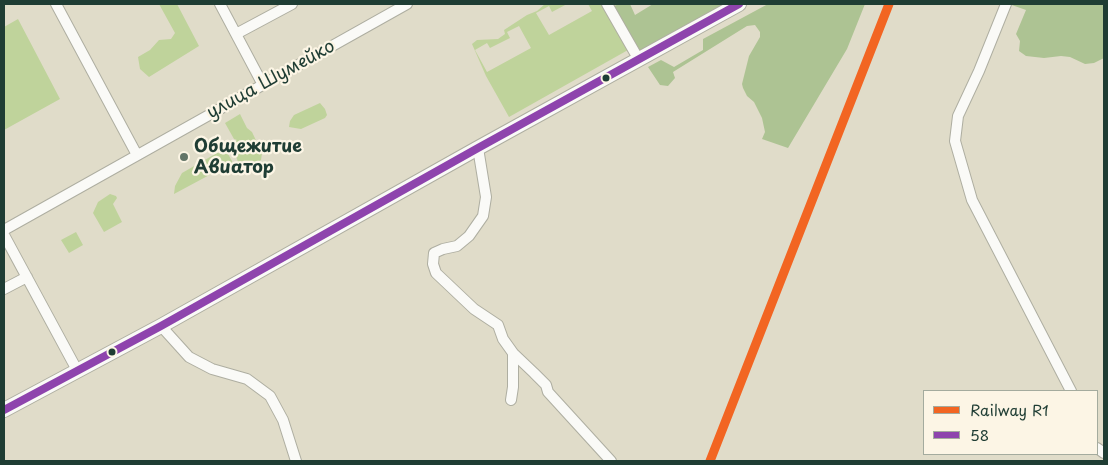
<!DOCTYPE html>
<html>
<head>
<meta charset="utf-8">
<style>
  body { margin:0 }
  #map { position:relative; width:1108px; height:465px; overflow:hidden; background:#e0dcc9; font-family:"Playpen Sans",sans-serif }
  canvas { display:block }
  .frame { position:absolute; inset:0; border:5px solid #1f3d34; pointer-events:none }
  .legend { position:absolute; left:923px; top:390px; width:175px; height:65px; box-sizing:border-box; background:#fcf5e5; border:1px solid #a4ab9e; margin:0; padding:6px 9px; list-style:none; font-size:15px; color:#1f3d34 }
  .legend li { display:flex; align-items:center; gap:10px; height:25px }
  .legend b { width:25px; border:1px solid #a4ab9e }
</style>
</head>
<body>
<div id="map">
<canvas width="1108" height="465"></canvas>
<div class="frame"></div>
<ul class="legend">
<li><b style="height:6px;background:#f26522"></b>Railway R1</li>
<li><b style="height:6px;background:#8e44ad"></b>58</li>
</ul>
</div>
<script>
const c = document.querySelector('canvas').getContext('2d');
c.lineJoin = 'round';
function paint(path, color) { c.fillStyle = color; c.fill(path, 'evenodd'); }
const shape = rows => new Path2D(rows.map(r => 'M' + r).join(''));
function trace(path, color, width, dash) { c.strokeStyle = color; c.lineWidth = width; c.lineCap = dash ? 'butt' : 'round'; c.setLineDash(dash || []); c.stroke(path); }
function write(font, color, halo, rows, align = 'center') {
  c.font = font + ' "Playpen Sans",sans-serif'; c.lineWidth = 4.5; c.setLineDash([]); c.textBaseline = 'middle'; c.strokeStyle = halo; c.fillStyle = color; for (const [text, x, y, turn = 0] of rows) {
    c.save(); c.translate(x, y); c.rotate((+turn || 0) * Math.PI / 180); c.textAlign = isNaN(turn) ? turn : align; if (halo) c.strokeText(text, 0, 0); c.fillText(text, 0, 0); c.restore();
  }
}
const green = shape([
  [159,4,177,4,199,46,149,77,140,69,138,57,150,50,159,40,171,39,175,33],
  [545,4,567,4,552,12,549,6,536,13,549,35,592,11,588,4,603,4,628,50,509,117,486,76,472,44,477,40,498,39,505,34,504,30,527,15,537,11],
  [519,26,531,48,487,72,475,50,487,43,490,48,510,38,507,32],
  [18,19,60,99,4,130,4,27],
  [320,103,325,109,327,115,325,118,301,129,289,127,290,121,294,115],
  [240,114,247,128,252,132,262,153,261,160,247,169,241,162,238,162,232,145,237,140,234,139,225,123],
  [217,153,228,154,232,161,233,166,215,172,174,194,175,186,182,173],
  [110,194,116,196,117,198,113,204,122,222,104,232,93,213,98,202],
  [76,232,83,245,69,253,61,240]
]);
const forest = shape([
  [619,4,630,4,635,15,653,4,725,4,640,51,614,6],
  [768,4,865,4,847,49,788,148,762,139,765,132,762,118,754,102,747,96,743,88,742,84,749,56,760,37,760,32,755,25,747,26,673,72,675,78,668,86,660,85,648,67,661,60,674,67,703,50,703,39],
  [1009,4,1104,4,1104,58,1094,63,1085,64,1070,57,1061,56,1044,58,1026,56,1019,51,1020,41,1016,34,1026,10]
]);
const street = shape([
  [56,4,137,155],
  [220,4,263,85],
  [607,4,639,60],
  [1006,4,979,71,958,116,955,141,972,200,1071,391],
  [236,34,292,4],
  [478,148,486,197,483,216,469,236,457,246,443,249,434,253,433,264,436,273,474,309,498,325,503,339,513,353,534,373,546,385,548,392,611,461],
  [4,230,407,4],
  [4,235,77,370],
  [4,289,27,277],
  [161,326,189,357,212,369,247,379,270,396,283,420,296,461],
  [511,400,513,387,513,353],
  [1097,448,1104,453]
]);
const secondary = shape([
  [4,410,161,326,478,148,739,4]
]);
const bus1 = shape([
  [4,410,161,326,478,148,739,4]
]);
const rail1 = shape([
  [710,461,889,4]
]);
const markers = [
  [606,78,4.5,"#1f3d34"],
  [184,157,5,"#637568"],
  [112,352,4.5,"#1f3d34"]
];
const streetNames = [
  ["улица Шумейко",271,80,-29]
];
const poiNames = [
  ["Общежитие",194,147],
  ["Авиатор",194,168]
];
paint(green, '#bfd39b');
paint(forest, '#adc393');
trace(street, '#aeaea1', 12);
trace(secondary, '#aeaea1', 16);
trace(street, '#fafaf7', 10);
trace(secondary, '#fafaf7', 14);
trace(bus1, '#8e44ad', 8);
trace(rail1, '#f26522', 9);
for (const [x, y, r, color] of markers) { const dot = new Path2D(); dot.arc(x, y, r, 0, 2 * Math.PI); c.fillStyle = color; c.fill(dot); trace(dot, '#fcf5e5', 2); }
write('18px', '#1f3d34', '#fcf5e5', streetNames);
write('bold 18px', '#1f3d34', '#fcf5e5', poiNames, 'left');
</script>
</body>
</html>
